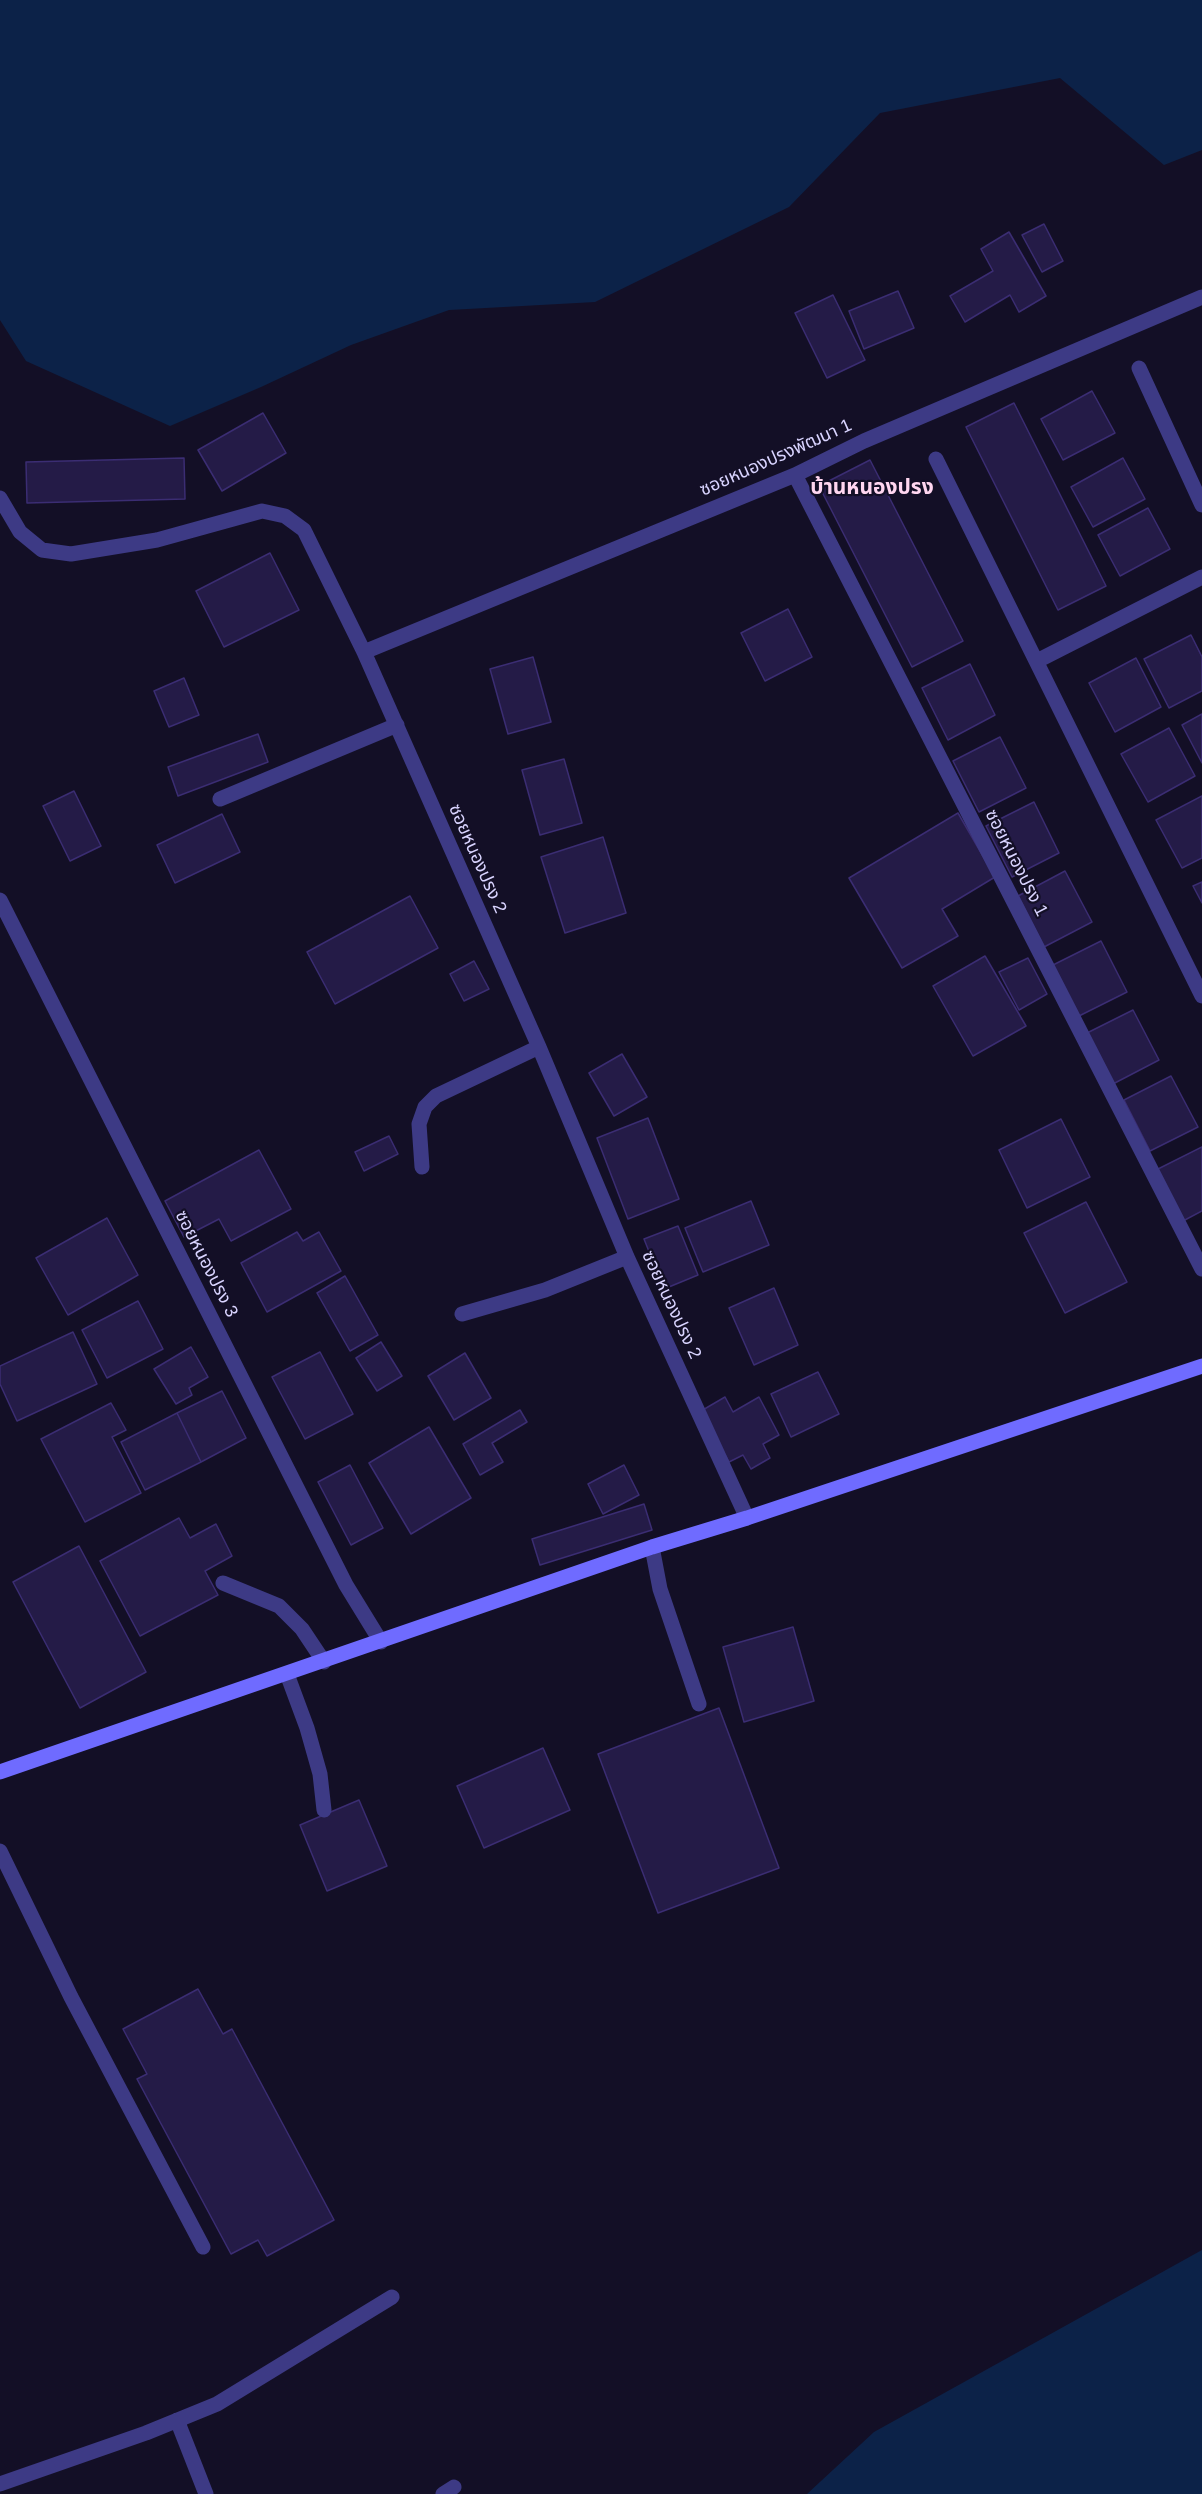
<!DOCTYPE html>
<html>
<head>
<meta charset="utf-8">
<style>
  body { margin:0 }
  canvas { display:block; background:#130f26 }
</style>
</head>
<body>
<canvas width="1202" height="2494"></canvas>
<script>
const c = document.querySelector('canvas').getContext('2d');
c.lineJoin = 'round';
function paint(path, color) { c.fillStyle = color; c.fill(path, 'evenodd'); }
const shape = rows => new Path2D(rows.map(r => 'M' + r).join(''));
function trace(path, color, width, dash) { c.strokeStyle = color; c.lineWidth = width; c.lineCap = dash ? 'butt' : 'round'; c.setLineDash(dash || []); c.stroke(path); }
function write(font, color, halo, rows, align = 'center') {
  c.font = font + ' Arial,"Noto Sans Thai",sans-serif'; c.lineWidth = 4.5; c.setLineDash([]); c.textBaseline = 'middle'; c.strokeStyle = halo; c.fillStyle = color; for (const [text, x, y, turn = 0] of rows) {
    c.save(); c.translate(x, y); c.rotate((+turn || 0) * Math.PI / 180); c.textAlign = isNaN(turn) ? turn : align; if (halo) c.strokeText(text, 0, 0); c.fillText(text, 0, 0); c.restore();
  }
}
const water = shape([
  [0,0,1202,0,1202,150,1164,165,1060,78,880,113,789,207,595,302,449,310,351,345,261,387,170,426,26,361,0,320],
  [1202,2250,1202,2494,807,2494,874,2432]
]);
const building = shape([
  [1044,224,1063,261,1042,272,1022,235,1044,224],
  [1009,232,1046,296,1019,312,1010,295,965,322,950,296,993,271,981,249,1009,232],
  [898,291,914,328,864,349,849,311,898,291],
  [833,295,865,360,827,378,795,313,833,295],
  [1092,391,1115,433,1063,460,1041,419,1092,391],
  [1014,403,1106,586,1058,610,966,427,1014,403],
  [263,413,286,453,222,491,198,450,263,413],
  [184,458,185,499,27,503,26,462,184,458],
  [1123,458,1145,499,1093,527,1071,487,1123,458],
  [870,460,963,641,912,667,819,486,870,460],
  [1148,508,1170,549,1120,576,1098,535,1148,508],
  [270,553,299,610,224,647,196,591,270,553],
  [788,609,812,657,765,681,741,633,788,609],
  [1191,635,1202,657,1202,691,1169,708,1144,659,1191,635],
  [533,657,551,722,508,734,490,669,533,657],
  [1136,658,1161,707,1115,732,1089,683,1136,658],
  [970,664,995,715,948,740,922,688,970,664],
  [184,678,199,715,169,727,154,691,184,678],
  [1202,714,1202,763,1182,725,1202,714],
  [1169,728,1195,776,1148,802,1121,754,1169,728],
  [258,734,268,762,178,796,168,767,258,734],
  [1000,737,1026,788,979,812,953,761,1000,737],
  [564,759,582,823,540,835,522,770,564,759],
  [74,791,101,846,70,861,43,806,74,791],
  [1202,796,1202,858,1182,868,1156,820,1202,796],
  [1034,802,1059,853,1012,877,986,826,1034,802],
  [958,813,995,877,942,909,958,936,902,968,849,878,958,813],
  [222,814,240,852,175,883,157,845,222,814],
  [603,837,626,913,565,933,541,857,603,837],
  [1065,871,1092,922,1044,947,1018,896,1065,871],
  [1202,882,1202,903,1193,886,1202,882],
  [410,896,438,948,335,1004,307,952,410,896],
  [1101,941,1127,992,1079,1016,1053,965,1101,941],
  [985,956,1026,1026,973,1056,933,986,985,956],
  [1028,958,1047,994,1019,1010,999,972,1028,958],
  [474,961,489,989,464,1001,450,974,474,961],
  [1133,1010,1159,1060,1111,1085,1085,1034,1133,1010],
  [622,1054,647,1097,614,1116,589,1073,622,1054],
  [1171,1076,1198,1127,1150,1151,1124,1100,1171,1076],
  [648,1118,679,1199,628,1219,597,1138,648,1118],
  [1061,1119,1090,1177,1027,1208,999,1150,1061,1119],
  [389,1136,398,1154,364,1171,355,1152,389,1136],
  [1202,1147,1202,1211,1183,1221,1156,1170,1202,1147],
  [259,1150,291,1209,231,1241,219,1219,184,1237,165,1201,259,1150],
  [751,1201,769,1245,703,1272,685,1228,751,1201],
  [1086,1202,1127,1282,1065,1313,1024,1233,1086,1202],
  [107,1218,138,1275,68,1315,36,1258,107,1218],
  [678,1226,698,1275,664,1289,644,1239,678,1226],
  [297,1232,303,1241,319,1232,341,1271,267,1312,241,1263,297,1232],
  [345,1276,378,1335,350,1351,317,1293,345,1276],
  [774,1288,798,1345,754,1365,729,1308,774,1288],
  [138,1301,163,1349,107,1378,82,1330,138,1301],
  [73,1332,97,1384,17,1421,0,1384,0,1366,73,1332],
  [381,1342,402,1376,377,1391,356,1358,381,1342],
  [191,1347,208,1377,189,1388,192,1395,176,1404,154,1369,191,1347],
  [320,1352,353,1414,305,1439,272,1377,320,1352],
  [465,1353,491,1398,454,1420,428,1376,465,1353],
  [818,1372,839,1414,791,1437,771,1394,818,1372],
  [222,1391,246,1438,201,1462,177,1413,222,1391],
  [725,1397,733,1412,759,1397,779,1435,763,1444,770,1458,751,1469,743,1455,729,1462,701,1411,725,1397],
  [111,1403,126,1430,112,1437,141,1493,85,1522,41,1439,111,1403],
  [520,1410,527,1422,492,1443,503,1462,480,1475,463,1444,520,1410],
  [177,1413,201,1462,145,1490,121,1442,177,1413],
  [429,1427,471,1498,411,1534,369,1463,429,1427],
  [350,1465,383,1528,351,1545,318,1482,350,1465],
  [624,1465,639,1495,603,1514,588,1484,624,1465],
  [644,1504,652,1530,540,1565,532,1539,644,1504],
  [179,1518,190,1538,216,1524,232,1556,205,1571,218,1595,140,1636,100,1561,179,1518],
  [79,1546,146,1672,80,1708,13,1582,79,1546],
  [793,1627,814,1701,744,1722,723,1647,793,1627],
  [719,1708,779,1868,658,1913,598,1754,719,1708],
  [543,1748,570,1810,484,1848,457,1786,543,1748],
  [359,1800,387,1866,327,1891,300,1825,359,1800],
  [198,1989,223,2034,232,2029,334,2220,267,2256,258,2240,231,2254,137,2079,147,2074,123,2029,198,1989]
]);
const lane = shape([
  [652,1547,660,1589,699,1704],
  [223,1583,279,1606,302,1629,324,1662],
  [287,1674,307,1728,320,1774,324,1810],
  [0,1851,71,1997,203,2247]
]);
const street = shape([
  [1139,368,1202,505],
  [936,459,1202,996],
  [795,475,1202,1269],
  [0,498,20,532,42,550,71,554,157,540,262,511,285,516,304,530,364,652,539,1047,627,1257,747,1518],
  [364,652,795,475,864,441,1202,297],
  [1037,661,1202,577],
  [220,799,397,725],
  [0,900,346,1585,381,1642],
  [422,1167,419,1124,425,1107,436,1096,539,1047],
  [462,1314,545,1290,627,1257],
  [177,2420,206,2494],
  [0,2484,146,2433,217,2404,392,2297],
  [443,2494,454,2487]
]);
const secondary = shape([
  [0,1772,652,1547,747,1518,1202,1366]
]);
const streetNames = [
  ["ซอยหนองปรงพัฒนา 1",776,458,-24],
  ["ซอยหนองปรง 2",477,859,66],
  ["ซอยหนองปรง 1",1016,863,63],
  ["ซอยหนองปรง 3",206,1264,63],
  ["ซอยหนองปรง 2",671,1305,65]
];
const quarterNames = [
  ["บ้านหนองปรง",872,488]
];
paint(water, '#0c2248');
paint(building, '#241b47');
trace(building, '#3b2d73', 1.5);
trace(lane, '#3d3a85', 15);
trace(street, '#3d3a85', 15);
trace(secondary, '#6f6bff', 15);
write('18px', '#d9d4ff', '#130f26', streetNames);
write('bold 21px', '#ffd6f0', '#130f26', quarterNames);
</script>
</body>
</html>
